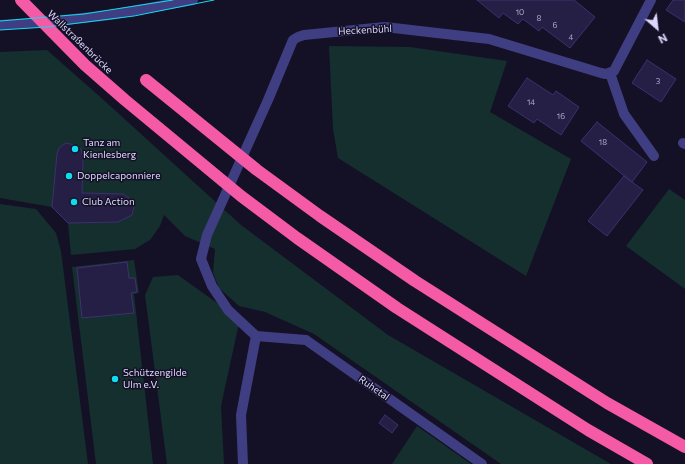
<!DOCTYPE html>
<html>
<head>
<meta charset="utf-8">
<style>
  body { margin:0 }
  #map { position:relative; width:685px; height:464px; overflow:hidden; background:#141126; font-family:Commissioner,sans-serif }
  canvas { display:block }
  .north { position:absolute; left:637px; top:8px; width:40px; height:40px; -webkit-text-stroke:3px #141126; paint-order:stroke; rotate:152deg; font-size:11px; font-weight:700; line-height:16px; text-align:center; color:#dbd7fd }
  .north::after { content:''; display:block; margin:auto; width:14px; height:18px; background:#dbd7fd; clip-path:polygon(50% 0,100% 100%,50% 72%,0 100%) }
</style>
</head>
<body>
<div id="map">
<canvas width="685" height="464"></canvas>
<div class="north">N</div>
</div>
<script>
const c = document.querySelector('canvas').getContext('2d');
c.lineJoin = 'round';
function paint(path, color) { c.fillStyle = color; c.fill(path, 'evenodd'); }
const shape = rows => new Path2D(rows.map(r => 'M' + r).join(''));
function trace(path, color, width, dash) { c.strokeStyle = color; c.lineWidth = width; c.lineCap = dash ? 'butt' : 'round'; c.setLineDash(dash || []); c.stroke(path); }
function write(font, color, halo, rows, align = 'center') {
  c.font = font + ' Commissioner,sans-serif'; c.lineWidth = 3; c.setLineDash([]); c.textBaseline = 'middle'; c.strokeStyle = halo; c.fillStyle = color; for (const [text, x, y, turn = 0] of rows) {
    c.save(); c.translate(x, y); c.rotate((+turn || 0) * Math.PI / 180); c.textAlign = isNaN(turn) ? turn : align; if (halo) c.strokeText(text, 0, 0); c.fillText(text, 0, 0); c.restore();
  }
}
const green = shape([
  [329,46,410,47,507,61,490,112,571,159,526,276,338,158,333,129],
  [47,50,107,103,241,225,388,335,611,464,501,464,314,334,265,312,239,306,219,288,213,273,215,249,185,236,164,215,160,226,150,240,135,249,71,255,68,223,118,222,132,215,134,207,129,198,123,194,82,193,83,159,81,150,75,145,66,143,59,148,57,154,52,207,0,198,0,52],
  [669,189,685,200,685,289,626,246],
  [0,204,36,209,56,233,61,251,88,464,0,464],
  [134,260,139,293,134,294,153,464,96,464,72,267],
  [178,275,217,303,239,323,221,406,224,464,167,464,145,295,153,277],
  [417,426,464,459,471,464,392,464]
]);
const building = shape([
  [477,0,574,0,595,17,570,48,542,27,539,31,523,19,518,24,503,13,499,18,477,0],
  [673,0,685,0,685,22,666,10,673,0],
  [647,60,676,79,661,102,632,83,647,60],
  [527,78,553,95,556,91,579,107,561,135,537,119,534,123,508,106,527,78],
  [597,122,647,162,632,182,581,141,597,122],
  [66,143,75,145,81,149,83,159,82,193,123,194,129,198,134,207,132,215,118,222,68,223,52,207,57,154,59,148,66,143],
  [624,176,643,190,607,236,588,221,624,176],
  [127,262,129,278,135,278,137,292,131,293,134,313,82,318,77,268,127,262],
  [385,415,398,425,392,433,379,423,385,415]
]);
const minor = shape([
  [0,25,47,22,110,15,193,0],
  [610,73,624,114,654,156],
  [683,143,685,144],
  [243,464,241,415,256,336],
  [482,464,306,340,256,336,228,310,212,286,201,259,207,235,268,100,293,40,298,37,304,35,385,27,489,39,601,73,606,74,614,71,616,67,651,0]
]);
const highway = shape([
  [21,0,85,65,125,100,241,196,297,238,397,308,588,430,647,464],
  [146,80,257,170,320,216,415,281,607,403,685,447]
]);
const tram = shape([
  [0,21,84,14,173,0],
  [0,30,47,27,134,16,214,0]
]);
const markers = [
  [75,149,4,"#0fdcf1"],
  [69,176,4,"#0fdcf1"],
  [74,202,4,"#0fdcf1"],
  [115,379,4,"#0fdcf1"]
];
const numberNames = [
  ["10",520,12],
  ["8",539,18],
  ["6",555,25],
  ["4",571,37],
  ["3",658,81],
  ["14",531,102],
  ["16",561,116],
  ["18",603,142]
];
const streetNames = [
  ["Heckenbühl",365,30,-3],
  ["Wallstraßenbrücke",80,42,44],
  ["Ruhetal",374,388,35]
];
const poiNames = [
  ["Tanz am",83,143],
  ["Kienlesberg",83,155],
  ["Doppelcaponniere",77,176],
  ["Club Action",82,202],
  ["Schützengilde",123,373],
  ["Ulm e.V.",123,385]
];
paint(green, '#142f2e');
paint(building, '#251e45');
trace(building, '#3d3170', 1);
trace(minor, '#403e82', 10);
trace(highway, '#f55aa6', 12);
trace(tram, '#0fdcf1', 1);
for (const [x, y, r, color] of markers) { const dot = new Path2D(); dot.arc(x, y, r, 0, 2 * Math.PI); c.fillStyle = color; c.fill(dot); trace(dot, '#141126', 1.5); }
write('8px', '#aea9cf', null, numberNames);
write('10px', '#dbd7fd', '#141126', streetNames);
write('10px', '#dbd7fd', '#141126', poiNames, 'left');
</script>
</body>
</html>
